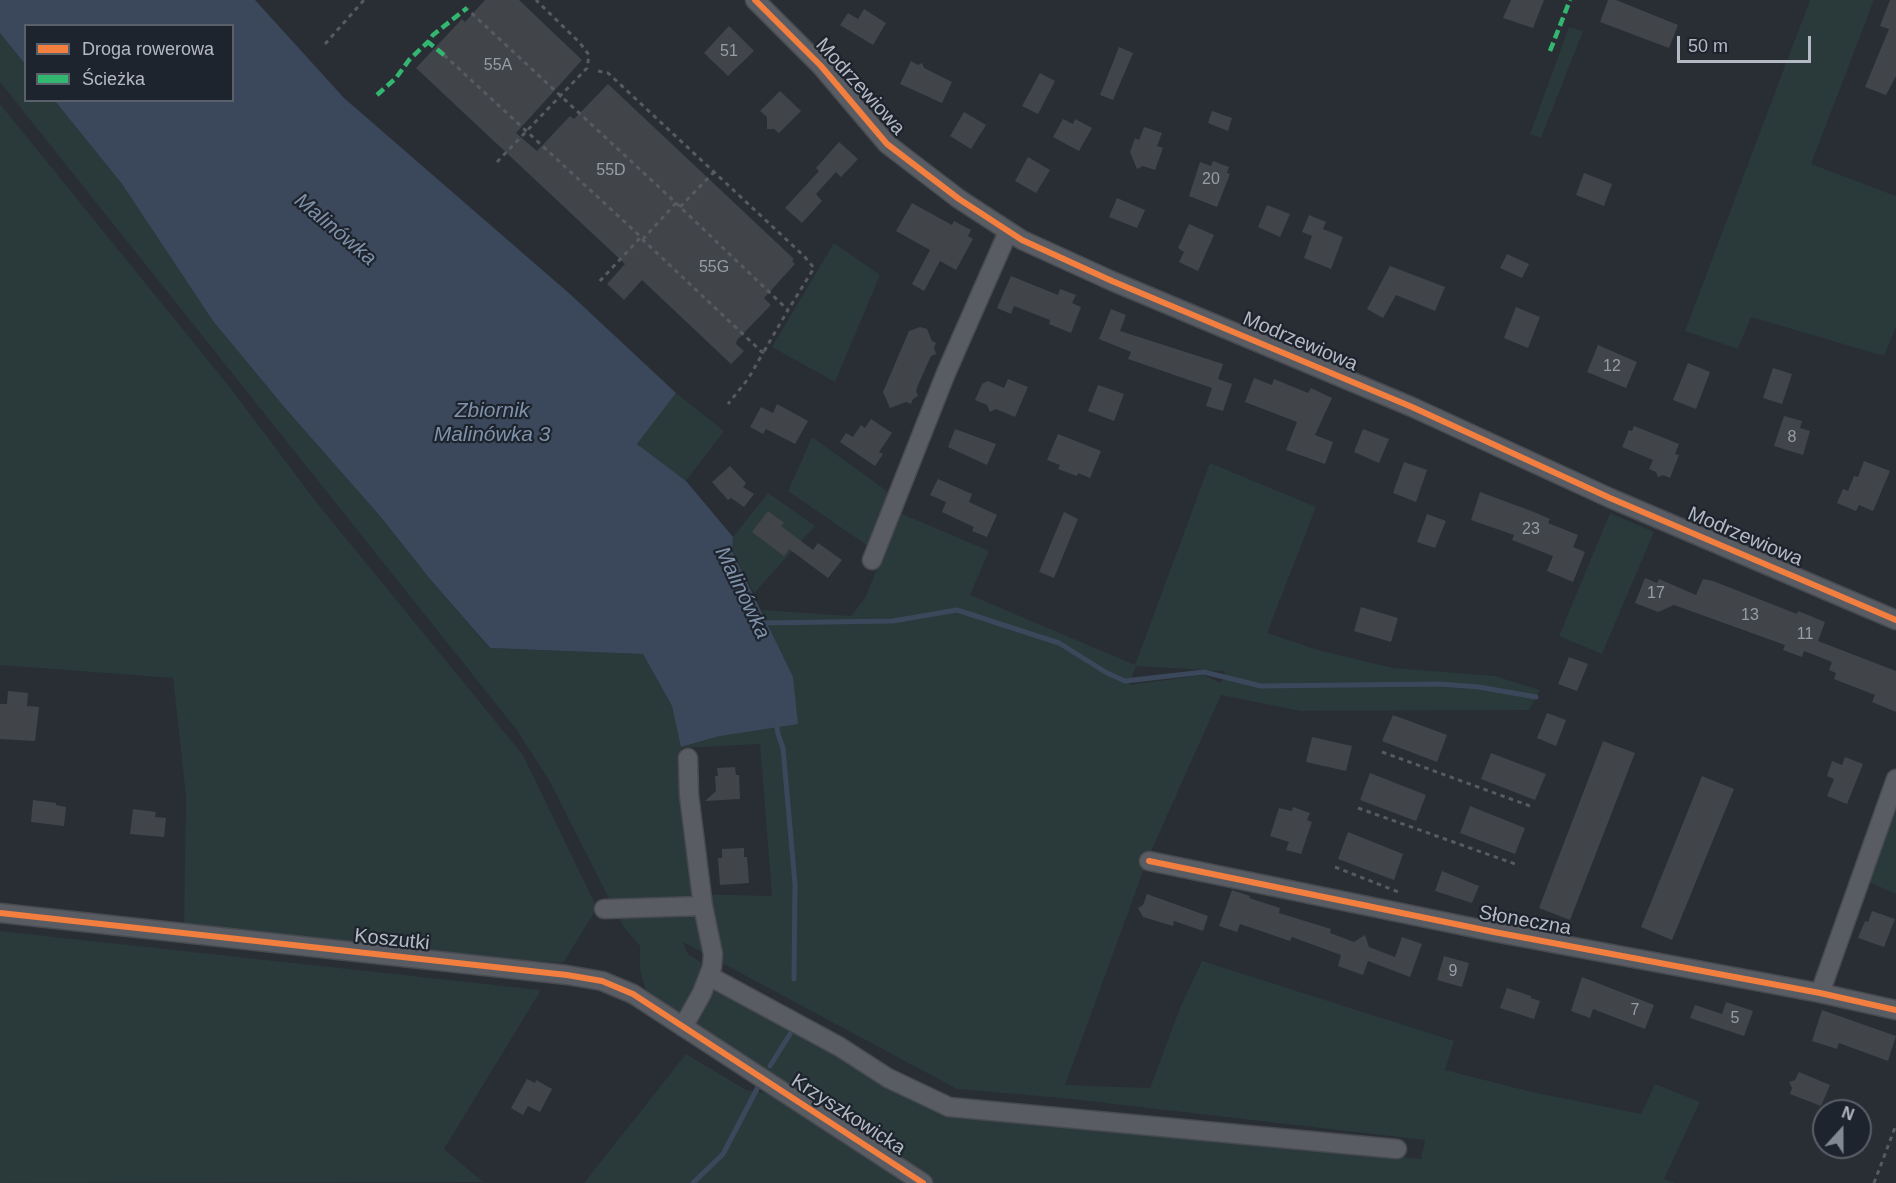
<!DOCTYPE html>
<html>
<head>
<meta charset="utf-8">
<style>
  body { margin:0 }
  #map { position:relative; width:1896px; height:1183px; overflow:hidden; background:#292e34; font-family:Arial,sans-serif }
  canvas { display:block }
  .legend { position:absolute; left:24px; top:24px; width:210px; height:78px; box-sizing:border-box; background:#1e242d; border:2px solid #5a6069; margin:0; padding:8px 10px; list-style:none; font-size:18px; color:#b4bac4 }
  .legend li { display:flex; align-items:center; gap:12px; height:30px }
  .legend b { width:30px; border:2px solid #5a6069 }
  .north { position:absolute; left:1812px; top:1099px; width:60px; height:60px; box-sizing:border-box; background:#1e242d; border:2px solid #5a6069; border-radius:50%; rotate:21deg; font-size:16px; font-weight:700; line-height:24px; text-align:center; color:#b4bac4 }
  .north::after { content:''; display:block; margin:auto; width:21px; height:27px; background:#838992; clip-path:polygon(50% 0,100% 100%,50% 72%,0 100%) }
  .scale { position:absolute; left:1677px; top:36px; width:134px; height:27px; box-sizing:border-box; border:3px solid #b4bac4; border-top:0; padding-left:8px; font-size:18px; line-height:21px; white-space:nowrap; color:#b4bac4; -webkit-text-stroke:4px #1e242d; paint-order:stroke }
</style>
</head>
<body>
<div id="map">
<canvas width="1896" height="1183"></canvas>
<ul class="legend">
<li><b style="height:8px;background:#f27e40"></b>Droga rowerowa</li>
<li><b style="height:8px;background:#33b770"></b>Ścieżka</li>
</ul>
<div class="north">N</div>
<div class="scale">50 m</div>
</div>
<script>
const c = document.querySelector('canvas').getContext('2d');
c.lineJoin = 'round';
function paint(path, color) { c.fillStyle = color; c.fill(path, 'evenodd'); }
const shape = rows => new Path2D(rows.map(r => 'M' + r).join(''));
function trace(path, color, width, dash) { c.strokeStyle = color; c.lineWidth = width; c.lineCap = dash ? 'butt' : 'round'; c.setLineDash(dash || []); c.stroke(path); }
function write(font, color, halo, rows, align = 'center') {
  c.font = font + ' Arial,sans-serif'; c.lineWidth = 4.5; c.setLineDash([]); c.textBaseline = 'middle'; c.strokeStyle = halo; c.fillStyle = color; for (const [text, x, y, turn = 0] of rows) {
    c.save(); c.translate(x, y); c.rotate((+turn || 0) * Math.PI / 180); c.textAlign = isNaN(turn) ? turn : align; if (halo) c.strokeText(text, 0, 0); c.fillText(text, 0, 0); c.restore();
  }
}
const green = shape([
  [1810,0,1874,0,1811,164,1896,196,1896,327,1884,356,1751,317,1738,349,1685,331],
  [1569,27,1583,31,1541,138,1530,134],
  [0,33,25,64,26,100,55,101,122,184,213,321,285,408,380,516,430,579,489,648,643,654,672,706,682,747,720,736,773,636,762,610,851,616,865,598,900,513,989,551,970,595,1135,665,1210,463,1316,507,1267,633,1318,650,1393,668,1495,676,1540,690,1529,710,1301,711,1221,695,1148,858,1065,1085,1150,1088,1180,1008,1202,961,1454,1041,1445,1070,1532,1092,1641,1114,1655,1084,1700,1102,1664,1179,1676,1183,933,1183,697,1028,699,1015,717,983,951,1111,1421,1159,1425,1140,1062,1098,957,1089,683,942,688,954,702,963,701,977,685,1009,677,1014,647,993,640,970,640,946,623,926,549,780,516,729,0,82],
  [1136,666,1224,671,1225,672,1221,683,1203,675,1129,685],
  [760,744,772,896,693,894,681,748],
  [0,104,228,385,317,503,523,755,597,908,563,963,447,954,184,927,186,796,173,678,0,665],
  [834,243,880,275,835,382,772,347],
  [676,393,724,431,686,481,637,444],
  [812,437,891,494,868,546,788,491],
  [768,493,815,526,754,593,732,551,733,537],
  [1610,513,1654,532,1602,654,1559,636],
  [1896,788,1896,894,1855,876],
  [0,931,541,990,444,1149,483,1182,0,1183],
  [686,1054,746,1090,770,1094,915,1183,584,1183]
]);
const water = shape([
  [0,0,255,0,344,98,571,295,676,393,637,444,686,481,733,537,732,551,793,677,798,724,720,736,681,747,672,706,643,654,490,648,430,579,380,516,285,408,213,321,122,184,55,101,232,100,232,26,26,26,25,64,0,33]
]);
const stream = shape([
  [762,623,893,621,957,610,1059,643,1107,673,1125,681,1204,672,1261,686,1439,684,1479,687,1536,697],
  [776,721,778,734,783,748,795,884,794,979],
  [770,1066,790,1034],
  [693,1183,723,1154,758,1087]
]);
const building = shape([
  [485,0,519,0,582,60,516,133,537,151,570,116,574,119,608,84,794,259,792,261,795,264,764,298,771,305,737,340,736,344,744,351,731,364,642,280,624,300,607,284,625,264,416,68,462,19,465,22],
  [1511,0,1544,0,1533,28,1503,18],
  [1608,0,1616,0,1678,25,1669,48,1600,22],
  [1890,0,1896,0,1896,76,1886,95,1865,87,1889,29,1880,26],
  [864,9,886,23,873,45,840,25,848,13,858,19],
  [729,26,754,51,728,76,704,53],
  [1119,47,1133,53,1113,100,1100,95],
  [911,61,918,65,922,63,924,68,952,82,942,103,900,84],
  [1040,73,1055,81,1038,114,1022,106],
  [780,91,801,111,779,133,774,129,767,129,767,117,760,111],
  [1212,111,1232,118,1228,131,1208,123],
  [964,112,986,125,971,149,950,136],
  [1063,119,1073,124,1075,119,1092,128,1079,151,1053,137],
  [1144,127,1162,133,1157,146,1163,148,1155,170,1143,166,1137,169,1130,152,1135,138,1139,140],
  [839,142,858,159,841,177,836,172,816,194,822,201,802,223,785,208,819,171,816,168],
  [1028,157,1050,170,1036,193,1015,181],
  [1213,161,1229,167,1227,173,1230,174,1217,207,1189,196,1200,162,1211,166],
  [1584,173,1612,184,1604,206,1576,195],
  [1117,198,1145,210,1137,228,1109,217],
  [912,203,952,225,954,221,971,230,968,236,973,239,956,270,940,261,924,291,912,284,930,250,896,231],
  [1267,205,1290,214,1280,237,1258,227],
  [1309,215,1326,222,1323,229,1343,237,1331,269,1304,258,1312,236,1302,232],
  [1189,224,1214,235,1198,271,1179,262,1184,252,1178,248],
  [1507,254,1529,264,1522,278,1500,268],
  [1390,266,1445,287,1435,311,1396,295,1383,318,1367,309],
  [1011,276,1058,295,1060,289,1076,295,1072,303,1081,307,1071,333,1049,324,1050,320,1014,306,1011,314,997,308],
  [1516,307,1540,317,1528,348,1504,338],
  [1111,309,1126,315,1120,331,1223,364,1218,379,1232,384,1223,411,1206,406,1212,388,1128,359,1131,352,1099,339],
  [920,327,927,329,932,341,936,343,934,348,936,354,931,356,918,385,916,391,918,396,913,399,911,404,906,402,890,408,883,392,909,331],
  [1598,345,1637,362,1626,388,1587,372],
  [1688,363,1710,372,1696,409,1673,400],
  [1773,368,1792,374,1782,404,1763,398],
  [1254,378,1272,385,1274,379,1308,393,1311,388,1332,398,1315,435,1333,442,1325,464,1286,450,1297,422,1245,402],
  [1008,379,1028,387,1015,417,996,409,990,412,987,405,975,400,982,384,988,381,1004,388],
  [1098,385,1124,394,1114,421,1088,411],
  [777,404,808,421,795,444,766,429,763,434,750,427,761,407,773,413],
  [1784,416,1802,421,1800,428,1810,431,1803,455,1774,446],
  [871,419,892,433,879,452,883,454,875,466,840,442,846,433,853,437,861,425,865,428],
  [1634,426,1679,444,1675,454,1679,455,1670,478,1663,475,1658,477,1656,472,1649,469,1653,460,1622,447,1629,430,1632,431],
  [955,429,996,444,987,465,948,447],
  [1363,429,1389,439,1379,463,1354,452],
  [1058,434,1101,451,1090,478,1078,473,1077,476,1058,469,1060,465,1047,460],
  [1864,461,1890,471,1873,511,1859,505,1856,511,1837,503,1843,489,1848,491,1854,476,1858,477],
  [1404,462,1427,470,1416,502,1393,493],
  [730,466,746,483,743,487,754,494,744,507,731,498,728,500,712,482],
  [938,479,972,494,969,502,997,515,987,537,972,531,974,527,942,512,946,502,930,495],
  [1480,492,1534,512,1550,519,1548,523,1578,535,1573,547,1585,552,1573,582,1547,571,1553,556,1512,540,1514,535,1471,520],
  [768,511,784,523,781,526,813,550,818,543,842,560,828,578,789,549,784,556,752,532],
  [1064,512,1078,519,1054,578,1039,572],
  [1427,514,1446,521,1435,548,1417,542],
  [1645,578,1657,583,1659,579,1696,595,1703,579,1713,581,1797,614,1798,611,1825,622,1818,641,1896,671,1896,712,1872,702,1875,695,1834,679,1836,673,1829,670,1832,662,1804,651,1802,657,1783,650,1785,645,1674,605,1658,612,1635,603],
  [1361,607,1398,618,1391,642,1354,631],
  [1569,657,1588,664,1577,691,1558,684],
  [8,691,28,693,27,706,39,707,35,741,0,739,0,704,7,704],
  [1547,713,1566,720,1556,746,1537,738],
  [1393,715,1447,735,1437,762,1382,741],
  [1312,737,1352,746,1346,771,1306,762],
  [1603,741,1635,753,1570,920,1539,908],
  [1491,753,1546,774,1535,800,1481,779],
  [1845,757,1863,764,1847,804,1827,796,1834,779,1827,776,1832,761,1842,765],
  [735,767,736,775,739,775,740,799,705,801,716,791,715,776,718,776,717,768],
  [1370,773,1426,795,1416,821,1360,800],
  [1702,776,1734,789,1672,940,1641,927],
  [33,800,56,803,56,805,66,807,64,826,31,822],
  [1470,806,1525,828,1515,854,1460,833],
  [1293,807,1310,813,1307,820,1312,822,1301,854,1286,850,1289,842,1270,836,1279,808,1292,811],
  [133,809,156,812,155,817,166,818,164,837,130,834],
  [1348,832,1403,854,1394,880,1338,859],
  [744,848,744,857,747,857,749,883,720,885,718,858,722,858,722,849],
  [1442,871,1479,886,1472,903,1435,891],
  [1232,890,1250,896,1249,898,1280,908,1279,913,1331,929,1330,933,1354,942,1365,935,1369,947,1395,957,1402,937,1422,944,1410,977,1368,961,1363,975,1338,966,1341,955,1292,937,1290,941,1240,924,1237,932,1219,926],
  [1147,894,1208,916,1203,931,1174,921,1173,926,1143,917,1138,908,1143,905],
  [1872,911,1895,919,1884,947,1858,938,1865,921,1868,922],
  [1444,956,1469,963,1462,987,1437,980],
  [1582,977,1654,1005,1645,1029,1593,1009,1590,1018,1571,1011],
  [1507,988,1531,996,1531,998,1540,1001,1534,1019,1500,1008],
  [1726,1002,1753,1011,1744,1036,1690,1018,1695,1005,1722,1014],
  [1822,1010,1896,1036,1888,1061,1839,1043,1837,1049,1812,1041],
  [1799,1072,1830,1085,1821,1106,1790,1094,1792,1088,1789,1082,1795,1080],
  [527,1079,535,1083,536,1080,552,1089,540,1112,528,1106,523,1115,511,1108]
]);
const path = shape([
  [465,7,676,203,643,239],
  [325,44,364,0],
  [444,55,641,237,597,284],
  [598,71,608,73,804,256,814,268,788,310],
  [497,162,587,68,589,55,580,43,536,0],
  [676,203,788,310,763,353],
  [680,207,714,172],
  [642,239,763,353,748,379,728,404],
  [1382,752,1530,806],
  [1358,808,1515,864],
  [1335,867,1401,893],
  [1874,1183,1896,1125]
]);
const minor = shape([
  [755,0,821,66,887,144,959,199,1022,240,1112,281,1412,407,1610,498,1896,620],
  [872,560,946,373,1008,232],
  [1149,861,1494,932,1820,993,1896,1010],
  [604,909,703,906,689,795,688,758],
  [0,913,567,975,602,981,633,994,923,1183],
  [709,976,840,1047,888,1078,949,1107,1397,1149],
  [1820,993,1896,779],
  [683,1027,702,993,712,967,713,954,703,906]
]);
const quiet = shape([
  [1550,51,1570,0],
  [444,55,428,42,433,35,467,8],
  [377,95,396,78,409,60,428,42]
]);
const cycleway = shape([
  [755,0,821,66,887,144,959,199,1022,240,1112,281,1412,407,1610,498,1896,620],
  [1149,861,1494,932,1820,993,1896,1010],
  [0,913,567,975,602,981,633,994,923,1183]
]);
const numberNames = [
  ["51",729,52],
  ["55A",498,66],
  ["55D",611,171],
  ["20",1211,180],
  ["55G",714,268],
  ["12",1612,367],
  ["8",1792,438],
  ["23",1531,530],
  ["17",1656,594],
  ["13",1750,616],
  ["11",1805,635],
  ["9",1453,972],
  ["7",1635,1011],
  ["5",1735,1019]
];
const streetNames = [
  ["Modrzewiowa",860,87,48],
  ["Modrzewiowa",1300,342,23],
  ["Modrzewiowa",1745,537,23],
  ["Słoneczna",1525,921,10],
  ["Koszutki",392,940,6],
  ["Krzyszkowicka",848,1115,33]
];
const waterNames = [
  ["Malinówka",335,230,40],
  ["Zbiornik",492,411],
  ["Malinówka 3",492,435],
  ["Malinówka",742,593,64]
];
paint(green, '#2a393a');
paint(water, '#3b485b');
trace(stream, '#3b485b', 5);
paint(building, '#41454a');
trace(minor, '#474a4f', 21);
trace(path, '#575b60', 3, [4.5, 4.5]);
trace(minor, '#595c62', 18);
trace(quiet, '#33b770', 4.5, [9, 4.5]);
trace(cycleway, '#f27e40', 6);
write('16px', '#979da6', null, numberNames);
write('20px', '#b4bac4', '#1e242d', streetNames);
write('italic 21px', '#7f91a9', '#1e242d', waterNames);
</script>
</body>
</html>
